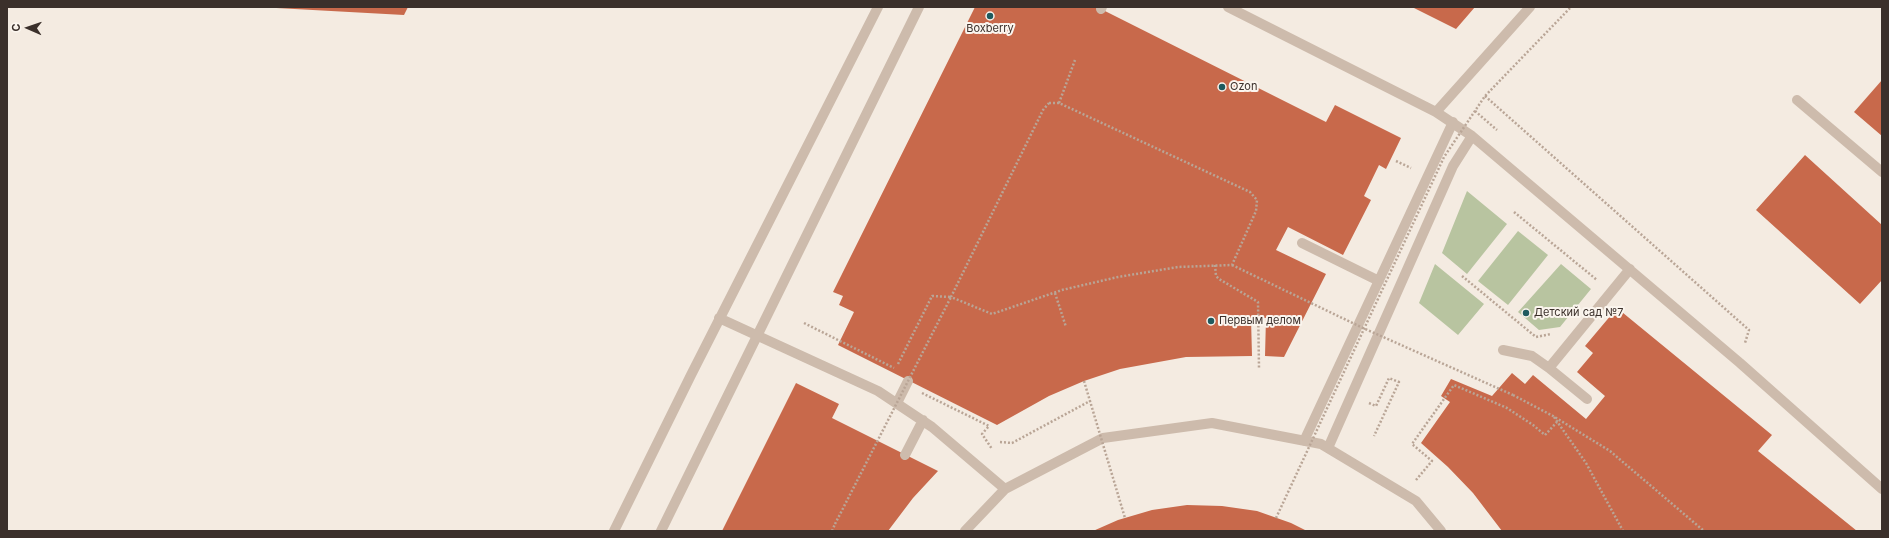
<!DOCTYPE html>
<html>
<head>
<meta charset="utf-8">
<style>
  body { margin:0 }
  #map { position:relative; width:1889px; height:538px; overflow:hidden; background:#f4ebe1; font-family:Inter,sans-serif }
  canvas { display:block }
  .frame { position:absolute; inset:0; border:8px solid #3b302b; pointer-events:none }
  .north { position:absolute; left:8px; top:8px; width:40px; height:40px; -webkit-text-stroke:3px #fbf5ee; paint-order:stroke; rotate:272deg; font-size:11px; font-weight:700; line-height:16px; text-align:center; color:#3b302b }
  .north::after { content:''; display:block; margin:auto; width:14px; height:18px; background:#3b302b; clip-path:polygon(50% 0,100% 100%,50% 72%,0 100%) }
</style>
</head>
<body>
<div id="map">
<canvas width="1889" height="538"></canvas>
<div class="frame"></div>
<div class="north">С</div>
</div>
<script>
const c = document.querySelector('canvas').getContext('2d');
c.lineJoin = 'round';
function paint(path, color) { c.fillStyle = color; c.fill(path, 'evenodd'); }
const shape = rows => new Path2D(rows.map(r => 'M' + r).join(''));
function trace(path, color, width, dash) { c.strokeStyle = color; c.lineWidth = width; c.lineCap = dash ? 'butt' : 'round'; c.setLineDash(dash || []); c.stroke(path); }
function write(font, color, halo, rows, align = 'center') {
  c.font = font + ' Inter,sans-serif'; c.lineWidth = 4; c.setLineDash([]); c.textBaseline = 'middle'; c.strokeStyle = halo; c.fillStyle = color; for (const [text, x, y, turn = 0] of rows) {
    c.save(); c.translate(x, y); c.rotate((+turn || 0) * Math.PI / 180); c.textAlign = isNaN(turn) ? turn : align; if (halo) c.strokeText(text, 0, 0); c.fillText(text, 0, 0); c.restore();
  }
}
const green = shape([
  [1467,191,1507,224,1467,274,1442,253],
  [1518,231,1548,255,1508,305,1478,281],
  [1435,264,1484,304,1458,335,1419,303],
  [1561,264,1591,289,1560,327,1539,330,1518,312]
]);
const building = shape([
  [258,7,408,7,404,15],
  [975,7,1097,7,1326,122,1335,105,1401,138,1386,169,1379,165,1364,196,1371,200,1343,255,1288,227,1276,250,1326,274,1284,357,1265,356,1266,318,1251,318,1252,356,1186,357,1120,369,1084,381,1049,396,997,425,838,345,854,312,839,305,843,296,833,292],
  [1412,7,1475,7,1456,29],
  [1882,80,1882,136,1854,112],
  [1805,155,1882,225,1882,280,1860,304,1756,210],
  [1617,308,1772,435,1758,451,1857,531,1502,531,1473,493,1448,467,1421,443,1450,402,1441,396,1451,379,1492,396,1512,373,1525,384,1533,375,1586,419,1605,396,1577,372,1593,353,1585,346],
  [796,383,839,404,832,418,938,471,913,498,888,531,722,531],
  [1187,505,1222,506,1257,511,1291,523,1307,531,1093,531,1118,520,1152,510]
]);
const path = shape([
  [1485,96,1749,330,1745,343],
  [1049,103,1059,103,1250,192,1257,200,1256,211,1232,265,1178,267,1118,277,1062,290,992,314,951,297,1043,110,1049,103],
  [1059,103,1075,60],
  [1475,111,1497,130],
  [1396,161,1411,168],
  [1514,212,1597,280],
  [1215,265,1216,276,1219,279,1258,302,1259,368],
  [1462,276,1536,337,1551,334],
  [1055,293,1066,327],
  [804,323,894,368],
  [898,364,932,296,951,297],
  [922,393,989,426,982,434,992,449],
  [1513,395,1553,416,1610,451,1704,531],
  [1369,403,1376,406,1389,378,1399,382,1374,436],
  [1554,417,1586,463,1623,531],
  [1000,442,1012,443,1090,401],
  [1416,480,1432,461,1412,444,1454,385,1507,408,1533,425,1545,435,1557,422],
  [832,531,835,524]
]);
const minor = shape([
  [1228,7,1436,112,1472,136,1740,363,1882,489],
  [1101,9,1102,7],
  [1797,100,1882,172],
  [1436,112,1530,7],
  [1302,243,1379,281],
  [719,318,878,391,932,427,1005,489],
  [1503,350,1532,356,1549,368,1630,269],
  [1549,368,1587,399],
  [897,403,908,381],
  [1304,441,1453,122],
  [1328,448,1453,166,1472,136],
  [905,455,923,420],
  [614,531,691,375,878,7],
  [661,531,919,7],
  [965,531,1005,489,1103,438,1212,423,1321,444,1416,501,1441,531]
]);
const pathBridge = shape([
  [1232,265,1363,328,1513,395],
  [1084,381,1125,518],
  [1276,518,1444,157,1485,96,1571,7],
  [835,524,951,297]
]);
const markers = [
  [990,16,4,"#1f5a5e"],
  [1222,87,4,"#1f5a5e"],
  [1526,313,4,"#1f5a5e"],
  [1211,321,4,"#1f5a5e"]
];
const poiNames = [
  ["Boxberry",990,29,"center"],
  ["Ozon",1230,87],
  ["Детский сад №7",1534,313],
  ["Первым делом",1219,321]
];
paint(green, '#b8c4a0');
paint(building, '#c8694b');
trace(path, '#b9a596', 2.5, [2, 2]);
trace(minor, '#cdbbac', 10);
trace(pathBridge, '#b9a596', 2.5, [2, 2]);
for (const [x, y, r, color] of markers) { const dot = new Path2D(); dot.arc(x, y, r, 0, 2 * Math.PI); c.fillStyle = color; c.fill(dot); trace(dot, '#fbf5ee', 1.5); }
write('11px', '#3b302b', '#fbf5ee', poiNames, 'left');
</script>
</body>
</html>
